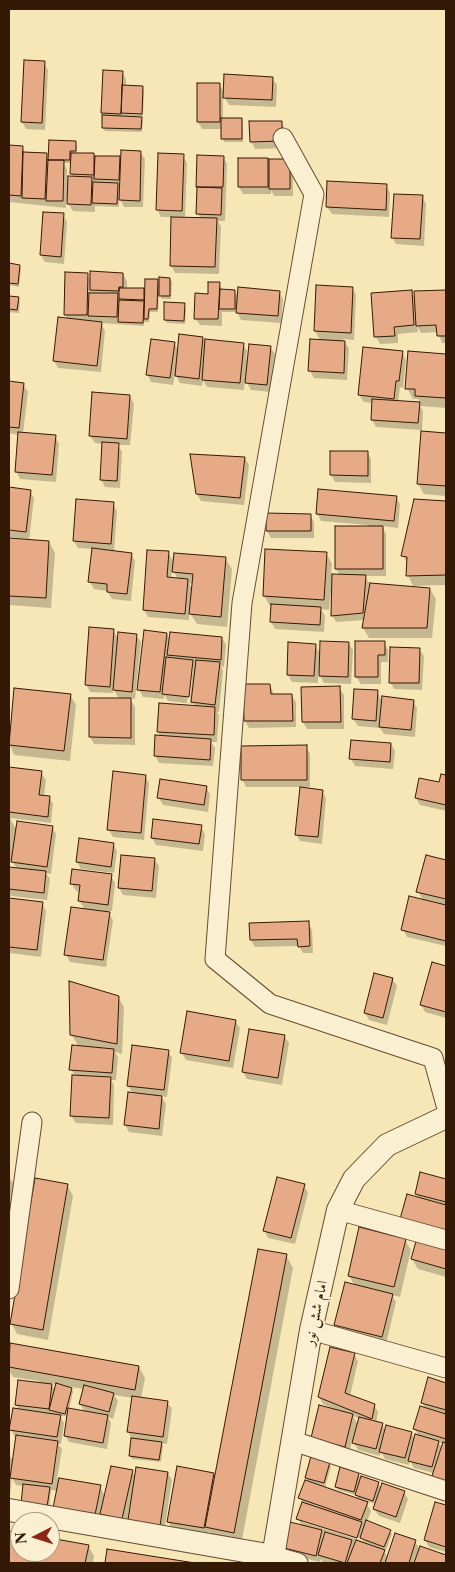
<!DOCTYPE html>
<html>
<head>
<meta charset="utf-8">
<style>
  body { margin:0 }
  #map { position:relative; width:455px; height:1572px; overflow:hidden; background:#f7e7b6; font-family:"Libre Caslon Text",serif }
  canvas { display:block }
  .frame { position:absolute; inset:0; border:10px solid #341907; pointer-events:none }
  .north { position:absolute; left:10px; top:1512px; width:50px; height:50px; box-sizing:border-box; background:#faefd0; border:1px solid #ab9980; border-radius:50%; rotate:265deg; font-size:14px; font-weight:700; line-height:20px; text-align:center; color:#341907 }
  .north::after { content:''; display:block; margin:auto; width:18px; height:22px; background:#8f2418; clip-path:polygon(50% 0,100% 100%,50% 72%,0 100%) }
</style>
</head>
<body>
<div id="map">
<canvas width="455" height="1572"></canvas>
<div class="frame"></div>
<div class="north">N</div>
</div>
<script>
const c = document.querySelector('canvas').getContext('2d');
c.lineJoin = 'round';
function paint(path, color) { c.fillStyle = color; c.fill(path, 'evenodd'); }
const shape = rows => new Path2D(rows.map(r => 'M' + r).join(''));
function trace(path, color, width, dash) { c.strokeStyle = color; c.lineWidth = width; c.lineCap = dash ? 'butt' : 'round'; c.setLineDash(dash || []); c.stroke(path); }
function write(font, color, halo, rows, align = 'center') {
  c.font = font + ' "Libre Caslon Text",Amiri,serif'; c.lineWidth = 4; c.setLineDash([]); c.textBaseline = 'middle'; c.strokeStyle = halo; c.fillStyle = color; for (const [text, x, y, turn = 0] of rows) {
    c.save(); c.translate(x, y); c.rotate((+turn || 0) * Math.PI / 180); c.textAlign = isNaN(turn) ? turn : align; if (halo) c.strokeText(text, 0, 0); c.fillText(text, 0, 0); c.restore();
  }
}
const shadow = shape([
  [44,63,48,70,45,130,26,129,22,122],
  [104,71,122,72,126,79,126,87,142,87,144,91,143,117,140,116,143,121,142,132,105,131,103,127,102,113],
  [272,78,277,85,276,107,229,105,223,95,223,120,242,120,243,123,243,142,224,142,223,138,223,129,202,129,198,122,198,85,219,84,225,94],
  [281,122,285,129,285,148,255,149,251,141],
  [75,142,77,145,77,154,93,155,94,157,122,158,140,152,145,159,143,207,124,207,119,197,119,207,95,206,95,212,73,211,66,200,66,208,9,202,9,147,22,147,26,154,46,154,49,160],
  [64,163,72,163,71,173,73,177,67,177,67,169],
  [183,156,187,163,185,218,201,219,198,214,198,156,223,157,227,164,225,221,218,221,221,227,219,274,175,273,171,265,172,217,161,217,157,209],
  [267,160,270,165,293,167,293,196,274,196,271,190,271,194,243,194,239,187],
  [386,186,390,193,389,217,332,214,327,207],
  [422,196,426,204,424,246,396,244,392,237],
  [63,215,67,222,64,264,45,262,41,255],
  [9,265,20,266,21,269,19,287,9,285],
  [87,274,91,281,123,274,127,281,127,289,146,290,157,281,160,286,170,279,172,282,171,299,162,299,159,293,158,312,150,312,149,322,144,322,144,326,101,323,105,331,101,372,58,368,54,361,68,320,65,314],
  [219,284,223,290,234,291,238,297,279,292,283,299,281,323,241,320,237,312,222,312,222,326,200,325,195,318],
  [317,286,352,288,356,295,354,340,343,339,349,349,347,380,314,378,310,371,320,340,315,331],
  [411,291,416,300,416,293,446,291,446,343,442,343,438,332,421,333,417,326,418,332,398,334,398,343,380,344,376,337,373,294],
  [9,297,18,298,20,302,19,313,9,312],
  [184,304,186,308,185,324,167,323,165,320],
  [203,338,206,344,243,344,247,351,246,359,249,360,270,347,275,354,271,392,251,390,245,379,244,390,207,387,203,380,202,386,180,383,175,374,173,385,151,382,147,374,174,343,179,352],
  [402,352,406,360,403,388,400,387,398,402,421,404,418,399,413,399,407,388,409,353,446,355,446,408,420,406,423,411,422,430,376,427,372,420,373,403,364,402,359,395],
  [9,383,23,384,28,392,23,433,55,436,59,444,56,482,20,479,16,471,19,435,9,433],
  [130,396,134,404,130,445,118,445,122,452,120,488,105,487,101,479,103,444,95,443,90,436],
  [422,432,446,434,446,496,424,494,418,484],
  [367,452,371,459,371,483,335,482,331,475],
  [245,458,249,465,244,505,201,501,197,494],
  [9,489,30,491,34,498,29,541,49,542,55,553,51,608,9,605,9,540,28,541,29,539,9,537],
  [396,497,400,504,398,528,382,526,386,534,386,576,365,576,370,584,430,589,436,599,432,638,369,638,363,628,365,620,336,622,332,615,333,591,331,591,329,610,321,609,325,616,324,632,275,629,271,622,272,606,270,606,264,596,326,553,332,564,331,575,340,575,336,569,368,527,368,525,321,521,317,513],
  [415,500,446,502,446,585,413,586,408,575,408,565,403,555],
  [113,504,117,511,114,552,131,554,135,561,131,601,112,599,107,591,94,589,90,582,93,549,78,548,74,541],
  [310,515,314,522,314,538,271,538,267,531],
  [168,552,174,563,226,559,232,569,227,627,197,624,189,612,189,620,148,617,144,610],
  [172,569,178,579,171,579],
  [189,583,193,584,193,590],
  [113,630,119,640,136,635,141,642,135,699,130,698,135,707,135,745,94,744,90,737,125,700,125,698,118,697,113,688,113,693,90,692,86,684],
  [167,634,170,640,222,638,226,645,224,667,221,666,223,671,219,712,217,712,219,715,217,742,211,742,215,748,213,766,159,763,155,755,161,737,158,732,195,707,194,704,168,701,164,695,164,699,143,697,139,689],
  [191,666,193,666,190,703,187,703],
  [348,643,353,650,351,684,324,683,318,672,318,683,292,682,288,675,315,645,321,655],
  [384,643,388,650,388,662,381,662,381,684,361,684,356,677],
  [419,649,424,656,422,690,394,689,390,682],
  [270,685,274,695,291,695,296,702,296,727,249,728,245,721],
  [339,688,344,695,344,729,307,729,303,722],
  [15,689,70,695,76,705,70,761,14,755,9,743],
  [377,691,382,701,413,701,417,708,415,737,384,734,380,728,358,726,353,719],
  [391,744,395,751,393,769,355,766,351,759],
  [306,747,310,754,310,787,246,787,242,779],
  [9,769,41,773,46,780,44,796,49,797,53,804,51,823,10,818,17,831,52,827,56,834,51,874,46,873,50,879,47,900,11,896,9,891],
  [11,859,17,869,9,868],
  [442,775,446,776,446,811,420,805,416,798,440,784],
  [145,776,149,783,144,840,113,837,109,830],
  [206,787,210,794,208,812,163,805,159,798],
  [322,791,326,798,322,844,300,841,296,834],
  [201,827,205,834,203,851,156,845,152,838],
  [113,844,117,851,114,873,81,869,77,862],
  [427,856,446,861,446,946,407,937,403,929,423,901,418,891],
  [154,859,159,866,156,898,123,895,119,888],
  [111,876,115,883,112,911,107,911,113,920,106,967,70,962,66,954,85,910,79,900,80,892,76,891,72,884],
  [9,900,42,903,46,911,41,957,9,953],
  [308,923,312,930,313,953,303,953,299,946,255,947,251,940,251,924],
  [433,963,446,967,446,1018,425,1012,421,1005],
  [392,979,397,986,387,1025,369,1020,365,1013],
  [118,997,124,1007,122,1054,115,1052,118,1057,116,1080,111,1080,114,1085,113,1125,76,1123,71,1116,75,1076,71,1069,79,1047,71,1034],
  [235,1021,240,1028,233,1068,186,1060,182,1053],
  [284,1036,289,1043,282,1085,247,1079,243,1072],
  [168,1051,172,1058,167,1097,161,1096,166,1104,162,1136,129,1132,125,1125,133,1094,128,1086],
  [421,1174,446,1180,446,1238,416,1194],
  [9,1177,14,1185,9,1222],
  [67,1185,73,1196,48,1340,17,1334,12,1324],
  [304,1185,308,1193,295,1244,268,1238,264,1230],
  [405,1240,411,1250,400,1297,392,1295,396,1302,386,1344,339,1332,335,1325,355,1286,349,1276],
  [446,1247,446,1277,418,1269,412,1259],
  [286,1255,293,1268,241,1545,214,1540,209,1531,208,1535,173,1529,168,1522,213,1474,216,1479],
  [11,1344,139,1367,145,1378,141,1398,167,1402,172,1409,167,1444,161,1443,163,1446,161,1462,132,1459,130,1455,132,1439,128,1432,133,1398,114,1395,118,1401,113,1419,108,1417,111,1423,107,1449,69,1442,65,1435,68,1417,59,1415,64,1423,61,1444,58,1444,62,1449,57,1479,100,1487,105,1496,132,1471,136,1478,168,1473,172,1480,164,1532,133,1527,128,1518,126,1525,106,1521,101,1512,99,1522,57,1491,51,1490,49,1510,24,1486,16,1485,12,1478,9,1503,9,1455,14,1461,17,1437,15,1437,11,1430,19,1410,16,1405,38,1384,39,1381,13,1377,9,1370],
  [51,1383,57,1385,55,1391],
  [71,1387,84,1389,80,1404,85,1412,69,1409,73,1392],
  [354,1354,358,1361,350,1396,374,1405,378,1412,376,1423,382,1424,386,1432,411,1433,415,1440,419,1437,415,1429,426,1409,422,1403,429,1379,446,1384,446,1490,434,1473,414,1468,410,1461,409,1465,385,1459,381,1451,380,1456,358,1450,352,1440,349,1454,316,1445,332,1408,323,1404,319,1397],
  [369,1413,375,1422,372,1422,367,1414],
  [353,1416,360,1419,358,1425],
  [438,1442,443,1444,442,1448],
  [329,1463,331,1466,325,1488,359,1501,356,1495,338,1490,336,1487,358,1474,362,1479,378,1483,381,1488,404,1492,408,1499,400,1523,379,1516,374,1509,376,1504,365,1501,371,1511,367,1522,390,1531,392,1534,386,1550,383,1549,388,1558,415,1541,420,1550,421,1548,446,1556,446,1563,326,1563,323,1562,321,1559,320,1562,290,1555,286,1548,302,1526,298,1518,303,1503,300,1498,309,1483,306,1478],
  [302,1519,364,1539,363,1541,302,1522],
  [436,1503,446,1506,446,1552,429,1547,425,1540],
  [9,1532,20,1534,20,1552,50,1552,50,1539,88,1546,94,1556,93,1563,9,1563],
  [108,1551,187,1563,106,1563]
]);
const building = shape([
  [24,60,45,61,42,123,21,122,24,60],
  [103,70,123,71,121,114,101,113,103,70],
  [224,74,273,77,272,100,223,98,224,74],
  [197,83,220,83,220,122,197,122,197,83],
  [122,85,143,86,142,114,121,113,122,85],
  [102,115,142,117,141,129,102,128,102,115],
  [221,118,242,118,242,139,221,139,221,118],
  [249,121,282,121,282,141,250,142,249,121],
  [49,140,76,141,76,151,70,151,70,160,48,160,49,140],
  [9,145,23,146,21,196,9,195,9,145],
  [121,150,141,151,140,201,119,200,121,150],
  [23,152,47,153,45,199,22,198,23,152],
  [71,153,94,153,94,175,70,174,71,153],
  [158,153,184,154,182,211,156,210,158,153],
  [197,155,224,156,223,187,196,187,197,155],
  [95,156,120,156,119,180,94,179,95,156],
  [238,158,268,158,268,187,238,187,238,158],
  [269,159,290,159,290,189,269,189,269,159],
  [48,160,64,160,63,201,46,201,48,160],
  [68,176,92,177,91,205,67,204,68,176],
  [327,181,387,184,386,210,326,207,327,181],
  [93,182,118,183,117,204,92,203,93,182],
  [197,187,222,188,221,215,196,214,197,187],
  [394,194,423,195,420,239,391,238,394,194],
  [43,212,64,213,61,257,40,255,43,212],
  [171,217,217,218,215,267,170,266,171,217],
  [9,263,20,265,18,284,9,283,9,263],
  [90,271,123,273,123,287,119,287,119,291,90,290,90,271],
  [65,272,88,273,87,315,64,315,65,272],
  [159,277,170,278,170,296,159,296,159,277],
  [145,279,158,279,157,309,149,309,148,319,144,319,145,279],
  [208,282,220,282,218,319,194,319,195,293,208,294,208,282],
  [316,285,353,287,351,333,314,331,316,285],
  [238,287,280,291,278,316,236,313,238,287],
  [119,288,144,288,144,300,119,299,119,288],
  [220,289,235,290,235,309,219,309,220,289],
  [412,290,414,325,394,327,395,336,374,337,371,293,412,290],
  [446,290,446,336,437,336,436,325,416,326,414,291,446,290],
  [89,293,118,293,117,317,88,316,89,293],
  [9,296,19,297,17,310,9,309,9,296],
  [119,300,144,301,143,323,118,322,119,300],
  [164,302,185,303,184,321,164,320,164,302],
  [58,317,102,322,97,366,53,361,58,317],
  [179,334,203,337,199,379,175,376,179,334],
  [151,339,175,342,170,378,146,375,151,339],
  [205,339,244,343,240,383,202,380,205,339],
  [310,339,345,341,344,373,308,371,310,339],
  [249,344,271,346,267,385,245,383,249,344],
  [363,347,403,351,399,381,396,381,394,399,358,395,363,347],
  [408,351,446,354,446,398,415,396,415,389,405,389,408,351],
  [9,381,24,383,19,428,9,427,9,381],
  [92,392,130,395,127,439,89,436,92,392],
  [372,399,420,402,418,423,371,420,372,399],
  [421,431,446,433,446,486,417,484,421,431],
  [18,432,56,435,52,475,15,472,18,432],
  [102,442,119,443,117,481,100,480,102,442],
  [330,451,368,451,368,476,330,475,330,451],
  [190,454,245,457,240,498,196,494,190,454],
  [9,487,31,490,26,532,9,530,9,487],
  [318,489,397,496,394,521,316,514,318,489],
  [76,499,114,502,111,544,73,541,76,499],
  [414,499,446,501,446,575,406,576,407,557,401,556,414,499],
  [266,513,311,514,311,531,266,531,266,513],
  [335,526,383,526,383,569,335,569,335,526],
  [9,538,49,541,46,598,9,596,9,538],
  [92,548,132,553,127,594,107,592,107,584,88,582,92,548],
  [265,549,327,552,324,600,263,596,265,549],
  [147,550,169,551,167,577,188,579,185,614,143,610,147,550],
  [174,553,226,557,221,617,189,614,193,574,172,572,174,553],
  [332,574,366,575,363,613,331,616,332,574],
  [370,583,430,588,427,628,362,628,370,583],
  [271,604,321,607,320,625,270,622,271,604],
  [89,627,114,629,110,687,85,685,89,627],
  [144,630,167,633,160,692,137,690,144,630],
  [118,632,137,634,132,692,113,690,118,632],
  [170,632,222,637,221,660,167,655,170,632],
  [320,641,349,642,348,677,319,676,320,641],
  [355,641,385,641,385,655,378,655,378,677,355,677,355,641],
  [288,642,316,644,314,676,287,675,288,642],
  [390,647,420,648,419,683,389,683,390,647],
  [166,657,193,660,189,697,162,694,166,657],
  [196,660,220,662,215,705,191,702,196,660],
  [243,684,270,684,271,694,292,694,293,721,244,721,243,684],
  [340,686,341,722,302,722,301,687,340,686],
  [14,688,71,694,64,751,9,745,14,688],
  [354,689,378,690,376,721,352,719,354,689],
  [382,696,414,700,411,730,379,727,382,696],
  [89,698,131,698,131,738,89,737,89,698],
  [159,703,215,707,214,735,157,732,159,703],
  [155,735,211,739,210,760,154,756,155,735],
  [351,740,391,743,390,762,349,759,351,740],
  [307,745,307,780,241,780,241,746,307,745],
  [9,767,42,771,39,795,50,796,48,817,9,812,9,767],
  [113,771,146,775,141,833,107,830,113,771],
  [441,774,446,775,446,805,415,798,419,778,439,782,441,774],
  [160,779,207,786,204,805,157,798,160,779],
  [300,787,323,790,318,837,295,835,300,787],
  [153,819,202,825,199,844,151,838,153,819],
  [17,821,53,826,47,867,11,862,17,821],
  [79,838,114,843,111,867,76,862,79,838],
  [121,855,155,858,152,891,118,888,121,855],
  [426,855,446,860,446,899,416,892,426,855],
  [9,867,46,871,44,893,9,889,9,867],
  [72,869,112,874,108,905,78,901,80,885,70,884,72,869],
  [409,896,446,905,446,941,401,930,409,896],
  [9,898,43,902,37,950,9,947,9,898],
  [71,907,110,912,103,960,64,955,71,907],
  [309,921,310,946,298,947,297,939,250,940,249,923,309,921],
  [432,962,446,966,446,1012,420,1005,432,962],
  [374,973,393,978,383,1018,364,1013,374,973],
  [69,981,119,996,117,1044,70,1035,69,981],
  [187,1011,236,1020,229,1061,180,1053,187,1011],
  [249,1029,285,1035,278,1078,242,1072,249,1029],
  [72,1045,114,1049,112,1073,69,1070,72,1045],
  [132,1045,169,1050,164,1090,127,1086,132,1045],
  [72,1075,111,1077,109,1118,70,1116,72,1075],
  [128,1092,162,1096,159,1129,124,1125,128,1092],
  [420,1172,446,1179,446,1202,415,1194,420,1172],
  [277,1177,305,1184,291,1238,263,1231,277,1177],
  [35,1178,68,1184,43,1330,10,1324,35,1178],
  [407,1194,446,1205,446,1232,400,1219,407,1194],
  [359,1227,406,1239,394,1287,348,1276,359,1227],
  [417,1238,446,1246,446,1269,411,1259,417,1238],
  [258,1249,287,1254,234,1533,205,1527,258,1249],
  [345,1282,393,1294,382,1337,334,1325,345,1282],
  [10,1343,139,1366,135,1390,9,1367,10,1343],
  [330,1347,355,1353,345,1393,375,1404,372,1419,318,1397,330,1347],
  [428,1377,446,1383,446,1410,421,1403,428,1377],
  [18,1380,52,1384,49,1409,15,1405,18,1380],
  [56,1383,72,1388,65,1414,49,1410,56,1383],
  [84,1385,114,1393,109,1412,79,1404,84,1385],
  [132,1396,168,1401,163,1437,127,1432,132,1396],
  [319,1405,353,1414,345,1447,311,1438,319,1405],
  [420,1406,446,1414,446,1439,413,1429,420,1406],
  [13,1408,61,1415,57,1437,9,1430,13,1408],
  [68,1408,108,1415,103,1443,64,1436,68,1408],
  [359,1417,383,1423,376,1449,352,1443,359,1417],
  [386,1425,412,1432,405,1458,379,1452,386,1425],
  [415,1434,439,1441,432,1467,408,1461,415,1434],
  [16,1435,58,1441,52,1484,10,1478,16,1435],
  [131,1438,162,1442,159,1460,129,1456,131,1438],
  [443,1442,446,1443,446,1484,431,1479,443,1442],
  [311,1456,330,1462,324,1483,305,1478,311,1456],
  [111,1466,133,1470,122,1519,100,1514,111,1466],
  [177,1466,214,1473,204,1528,167,1522,177,1466],
  [136,1467,168,1472,160,1526,128,1520,136,1467],
  [340,1467,359,1473,354,1492,335,1487,340,1467],
  [361,1476,379,1482,373,1501,355,1495,361,1476],
  [59,1478,101,1485,95,1515,53,1508,59,1478],
  [305,1480,368,1502,361,1520,298,1498,305,1480],
  [382,1483,405,1491,396,1517,373,1509,382,1483],
  [23,1484,50,1487,47,1507,21,1504,23,1484],
  [302,1502,362,1522,357,1538,296,1519,302,1502],
  [435,1502,446,1505,446,1547,424,1540,435,1502],
  [366,1520,391,1530,384,1547,360,1538,366,1520],
  [290,1522,322,1530,316,1556,284,1548,290,1522],
  [9,1531,20,1533,20,1552,50,1552,50,1538,89,1545,85,1563,9,1563,9,1531],
  [325,1532,352,1540,345,1563,318,1555,325,1532],
  [395,1533,416,1540,409,1563,385,1563,395,1533],
  [356,1540,385,1550,380,1563,347,1563,356,1540],
  [420,1546,446,1555,446,1563,414,1563,420,1546],
  [107,1549,195,1563,105,1563,107,1549]
]);
const minor = shape([
  [283,138,314,194,242,603,215,959,270,1004,433,1058,446,1105],
  [338,1210,446,1240],
  [9,1289,32,1122],
  [311,1330,446,1368],
  [293,1441,446,1491],
  [273,1556,298,1563]
]);
const tertiary = shape([
  [9,1510,273,1556],
  [272,1563,311,1330,338,1210,354,1179,387,1145,446,1117]
]);
const streetNames = [
  ["امام شش نور",316,1313,-78]
];
paint(shadow, '#0003');
paint(building, '#e7aa87');
trace(building, '#341907', 1);
trace(minor, '#654c33', 21);
trace(tertiary, '#654c33', 24);
trace(minor, '#faefd0', 19);
trace(tertiary, '#faefd0', 22);
write('15px', '#341907', '#faefd0', streetNames);
</script>
</body>
</html>
